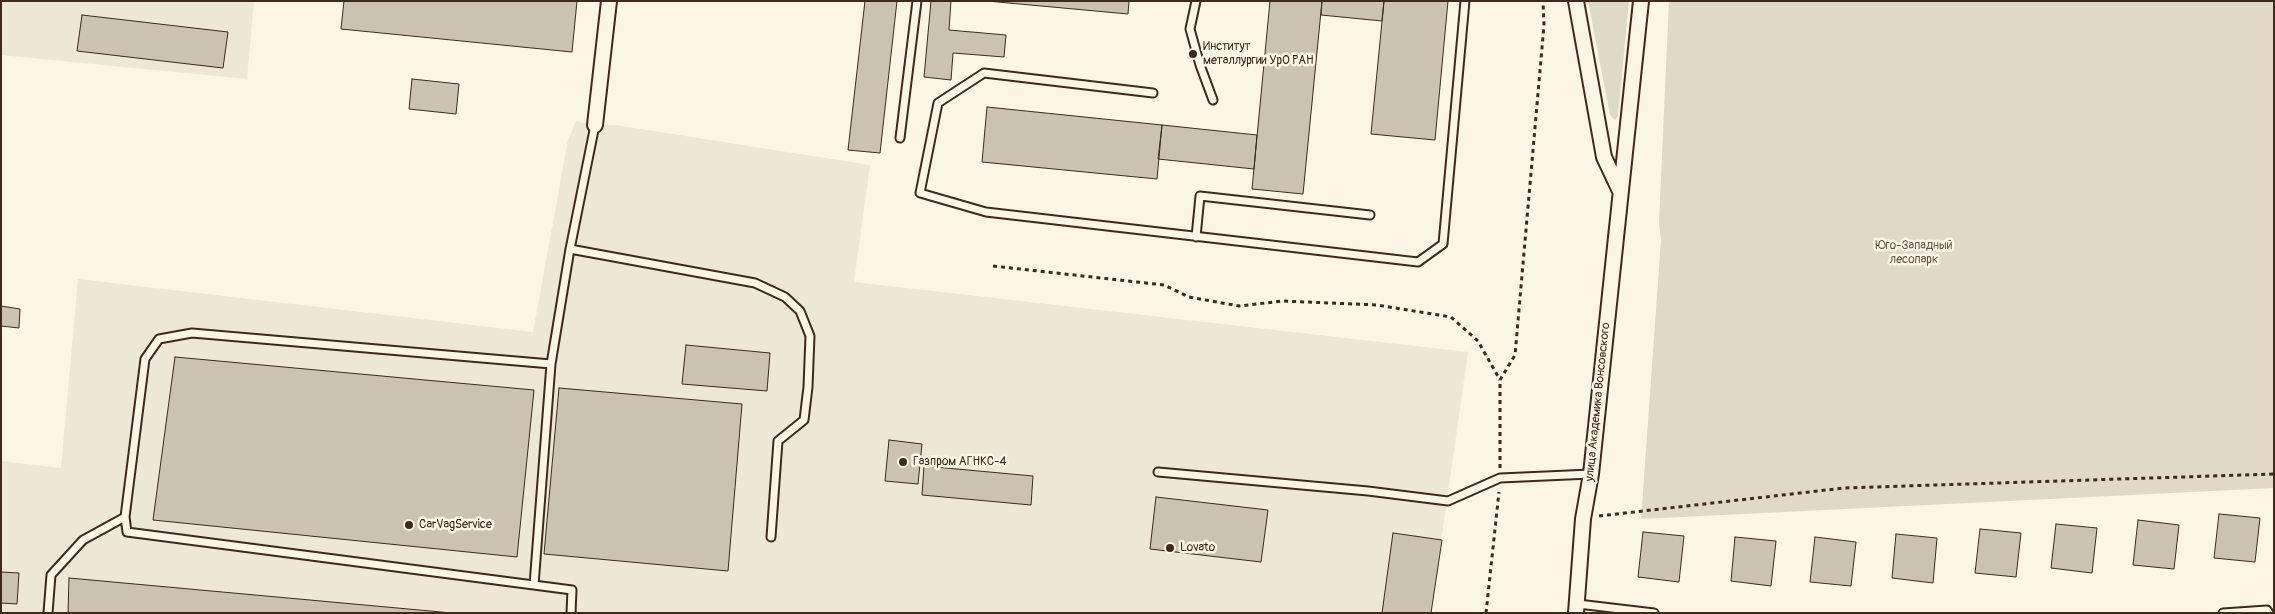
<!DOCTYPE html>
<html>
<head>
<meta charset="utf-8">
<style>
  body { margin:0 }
  #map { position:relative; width:2275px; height:614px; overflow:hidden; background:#fcf5e5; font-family:Pangolin,sans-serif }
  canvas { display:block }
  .frame { position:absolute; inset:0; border:2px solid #3b2a1e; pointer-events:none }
</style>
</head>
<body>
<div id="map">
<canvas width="2275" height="614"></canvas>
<div class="frame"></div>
</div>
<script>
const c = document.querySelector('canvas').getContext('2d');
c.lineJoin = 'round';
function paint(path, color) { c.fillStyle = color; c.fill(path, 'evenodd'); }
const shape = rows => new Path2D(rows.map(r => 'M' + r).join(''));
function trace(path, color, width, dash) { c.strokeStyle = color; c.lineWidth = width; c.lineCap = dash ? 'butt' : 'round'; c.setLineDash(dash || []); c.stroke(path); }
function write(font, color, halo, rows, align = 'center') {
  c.font = font + ' Pangolin,sans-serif'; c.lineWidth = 5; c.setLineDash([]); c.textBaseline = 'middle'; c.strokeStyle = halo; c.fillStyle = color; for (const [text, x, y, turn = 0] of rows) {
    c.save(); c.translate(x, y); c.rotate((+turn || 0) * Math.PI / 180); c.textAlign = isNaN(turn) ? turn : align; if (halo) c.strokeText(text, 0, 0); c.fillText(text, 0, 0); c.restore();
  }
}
const built = shape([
  [1,1,254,1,247,79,1,55],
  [576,121,595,125,615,125,870,165,854,282,1468,352,1431,613,1,613,1,461,61,468,78,279,533,332,568,140]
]);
const green = shape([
  [1588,1,1629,1,1618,116,1615,120,1610,115],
  [1669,1,2274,1,2274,488,1641,519,1661,240,1659,222]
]);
const building = shape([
  [344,1,577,1,572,52,341,29,344,1],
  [865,1,897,1,880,153,848,150,865,1],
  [931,1,951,1,949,30,1006,35,1004,57,953,53,951,80,924,77,931,1],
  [987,1,1129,1,1128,14,987,1],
  [1270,1,1322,1,1303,194,1252,189,1270,1],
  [1322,1,1384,1,1382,21,1321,15,1322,1],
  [1384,1,1448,1,1435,140,1371,134,1384,1],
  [82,15,228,32,223,68,77,51,82,15],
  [412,79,459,84,456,114,409,109,412,79],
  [987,107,1162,125,1157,179,982,162,987,107],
  [1162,125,1257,135,1254,169,1158,159,1162,125],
  [1,306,20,309,19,328,1,326,1,306],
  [686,345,770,353,767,391,682,384,686,345],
  [175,357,534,390,517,557,153,520,175,357],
  [559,388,742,404,728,571,544,554,559,388],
  [889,440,922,444,918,484,885,481,889,440],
  [924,466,1033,476,1031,505,922,495,924,466],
  [1156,497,1268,510,1261,562,1150,549,1156,497],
  [2219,514,2260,518,2255,562,2214,558,2219,514],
  [2138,520,2179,525,2174,569,2133,565,2138,520],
  [2056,524,2097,528,2092,573,2051,568,2056,524],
  [1980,529,2021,533,2016,577,1975,573,1980,529],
  [1643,532,1684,536,1679,582,1638,577,1643,532],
  [1393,533,1442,540,1431,613,1382,613,1393,533],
  [1896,534,1937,538,1933,583,1892,578,1896,534],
  [1735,537,1776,541,1771,586,1731,581,1735,537],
  [1815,537,1856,542,1851,586,1810,582,1815,537],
  [1,572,19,573,17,604,1,603,1,572],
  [69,578,452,613,68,613,69,578]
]);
const path = shape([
  [993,266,1164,285,1189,297,1239,306,1283,301,1377,305,1451,317,1478,341,1500,380],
  [1500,468,1500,380,1515,355,1544,25,1543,1],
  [1599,516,1844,488,2274,474],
  [1486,613,1499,492]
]);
const lane = shape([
  [1196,1,1190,29,1200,65,1213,100],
  [1153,93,984,73,938,103,920,193,986,212,1418,262,1443,244,1465,1],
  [900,138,917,1],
  [1196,237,1200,196,1370,215],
  [570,249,755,283,785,297,800,311,810,336,808,387,804,420,778,441,771,537],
  [551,364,192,333,159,339,145,359,125,517,127,532,572,590,571,613],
  [1158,472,1368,491,1448,501,1500,478,1591,474],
  [534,585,551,364,570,249,595,125],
  [1578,604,1654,613],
  [48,613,51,575,83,540,125,517],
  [2223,613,2267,610,2269,613]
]);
const street = shape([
  [1576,1,1604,157,1620,191],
  [595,125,609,1],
  [1576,613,1583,519,1591,474,1641,1]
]);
const markers = [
  [1193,54,5,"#3b2a1e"],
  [903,462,5,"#3b2a1e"],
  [409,525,5,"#3b2a1e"],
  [1170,548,5,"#3b2a1e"]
];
const poiNames = [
  ["Институт",1203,47],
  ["металлургии УрО РАН",1203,61],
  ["Газпром АГНКС-4",913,462],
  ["CarVagService",419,525],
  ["Lovato",1180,548]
];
const parkNames = [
  ["Юго-Западный",1914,246],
  ["лесопарк",1914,260]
];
const streetNames = [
  ["улица Академика Вонсовского",1598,402,-84]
];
paint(built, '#eee6d6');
paint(green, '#e0d8c8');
paint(building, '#ccc2b3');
trace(building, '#3b2a1e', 1);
trace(lane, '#3b2a1e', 11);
trace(street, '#3b2a1e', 18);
trace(path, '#3b2a1e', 3, [4, 4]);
trace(lane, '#fcf5e5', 7);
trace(street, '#fcf5e5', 14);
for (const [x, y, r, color] of markers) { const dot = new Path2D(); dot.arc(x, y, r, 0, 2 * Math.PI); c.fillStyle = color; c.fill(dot); trace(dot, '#fcf5e5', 2); }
write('12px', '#3b2a1e', '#fcf5e5', poiNames, 'left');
write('12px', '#645648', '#fcf5e5', parkNames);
write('12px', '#3b2a1e', '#fcf5e5', streetNames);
</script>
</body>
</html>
